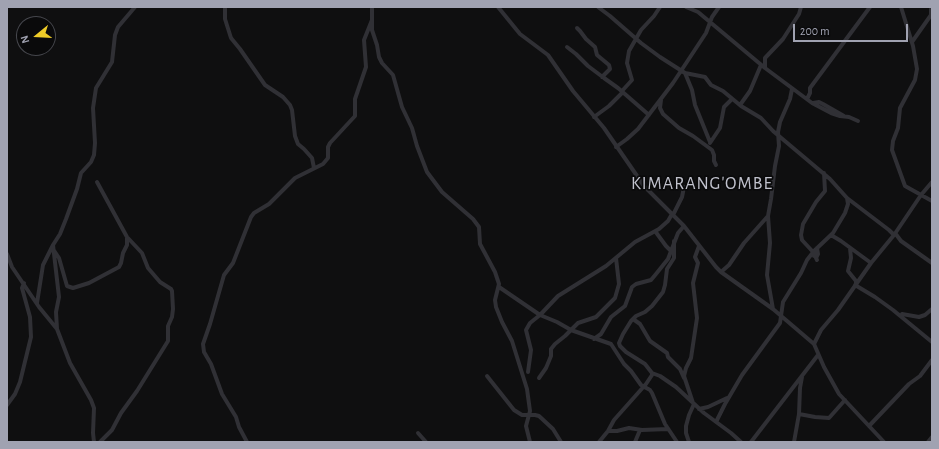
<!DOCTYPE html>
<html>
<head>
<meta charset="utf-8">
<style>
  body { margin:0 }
  #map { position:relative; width:939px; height:449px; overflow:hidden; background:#0f0f10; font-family:"Alegreya Sans",sans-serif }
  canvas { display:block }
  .frame { position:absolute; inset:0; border:8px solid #a0a2b1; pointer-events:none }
  .north { position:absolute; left:16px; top:16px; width:40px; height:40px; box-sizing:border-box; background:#0a0a0b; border:1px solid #46474d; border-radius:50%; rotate:252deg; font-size:11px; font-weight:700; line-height:16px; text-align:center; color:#a0a2b1 }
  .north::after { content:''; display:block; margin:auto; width:14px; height:18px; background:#efcc28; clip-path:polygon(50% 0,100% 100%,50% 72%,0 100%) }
  .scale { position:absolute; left:793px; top:24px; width:115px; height:18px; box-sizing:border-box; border:2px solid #a0a2b1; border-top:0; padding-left:5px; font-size:12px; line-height:14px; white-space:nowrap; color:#a0a2b1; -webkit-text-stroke:3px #0a0a0b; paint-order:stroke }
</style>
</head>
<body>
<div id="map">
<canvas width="939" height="449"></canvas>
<div class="frame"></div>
<div class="north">N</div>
<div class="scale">200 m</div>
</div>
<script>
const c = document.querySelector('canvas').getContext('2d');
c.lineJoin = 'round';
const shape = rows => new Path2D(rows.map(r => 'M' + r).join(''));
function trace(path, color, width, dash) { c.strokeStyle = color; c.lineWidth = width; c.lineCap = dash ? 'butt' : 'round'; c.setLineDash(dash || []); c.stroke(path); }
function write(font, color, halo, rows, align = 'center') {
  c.font = font + ' "Alegreya Sans",sans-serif'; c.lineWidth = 3.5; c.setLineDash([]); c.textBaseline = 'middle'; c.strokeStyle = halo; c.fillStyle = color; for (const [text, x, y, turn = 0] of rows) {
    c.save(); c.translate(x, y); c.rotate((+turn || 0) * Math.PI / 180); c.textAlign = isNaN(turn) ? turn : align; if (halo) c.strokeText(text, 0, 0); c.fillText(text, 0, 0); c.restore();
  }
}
const street = shape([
  [225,7,225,19,231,38,240,49,265,85,283,97,290,105,292,110,295,136,298,144,304,149,312,158,314,168],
  [372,7,372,30,377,45,379,57,382,63,393,75,402,107,412,128,417,146,427,172,442,192,473,219,479,227,480,244,495,272,499,284,495,300,496,307,502,322,512,341,527,389,530,411,526,426,530,442],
  [498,7,520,34,548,55,573,91,604,128,644,186,684,226,716,267,721,272,773,309,814,344,824,367,839,394,884,442],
  [598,7,610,16,641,43,660,57,685,73,705,77,711,85,723,91,741,106,761,118,773,131,830,179,847,198,889,230,894,235],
  [686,7,698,12,765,68,812,103,831,113,840,116,849,117,858,121],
  [901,7,913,46,917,69,915,80,900,108,898,128,893,141,892,150,905,186,932,201],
  [577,28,580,31,586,39,595,47,597,55,609,65,610,69,602,77],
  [912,42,931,15,931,9],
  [567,47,576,54,588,66,604,78,618,88,649,115],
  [765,68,765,58,783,39,799,14,801,7],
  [685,73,692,90,695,105,710,142],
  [622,91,632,80,627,63,629,51,641,30,654,16,660,7],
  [807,99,810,93,810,88,870,7],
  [661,100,660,108,663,114,679,128,693,136,712,150,714,155,714,161,716,165],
  [813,103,819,102,823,104,844,116],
  [740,105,750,91,761,65],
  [594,117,609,106,623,92],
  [710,143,720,128,724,107,732,99],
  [616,147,627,139,638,129,673,83,706,33,712,17,719,7],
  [97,182,127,237,142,253,148,268,160,282,171,289,172,291,173,309,172,317,168,326,168,341,137,391,121,413,112,430,100,442],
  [673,215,682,197,684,187],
  [655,231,666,246,671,251],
  [895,233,901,241,932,263],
  [831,235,841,241,871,263],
  [850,248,851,258,848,271,856,281,856,283],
  [53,249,59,258,67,286,73,288,89,283,119,267,121,263,123,253,127,245,127,238],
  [7,254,12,267,39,307,57,329,70,363,91,400,94,408,93,433,94,442],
  [814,256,814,253,802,240,801,235,803,224,816,202,825,191,824,173],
  [817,260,816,258,818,254,817,248],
  [721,272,729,265,744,243,768,216],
  [855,285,875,297,893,310,932,342],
  [499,287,540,315,557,322,571,330,611,344,624,364,631,371,641,385,650,390,652,393,665,424,677,442],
  [37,303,43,265,53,245],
  [773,309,767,275,770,243,768,216,771,199,775,166,779,146,778,132,780,122,790,99,792,89],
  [902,314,919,317,925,315,932,309],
  [633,319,640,324,650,341,667,353,668,357,680,369,684,378],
  [57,329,56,312,59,297,53,245,60,234,66,219,77,189,81,173,91,162,94,155,95,143,93,108,96,88,112,62,115,35,118,27,135,7],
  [594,339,601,334,611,317,625,306,632,287,636,284,651,280,656,274,668,259,678,233,684,226],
  [814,344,821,330,838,310,871,263,894,235,921,195,932,182],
  [528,372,531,350,526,330,530,323,540,315,558,296,606,266,635,242,659,229,668,221,672,214],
  [652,373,660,376,676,387,704,413,731,433,741,442],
  [487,376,514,410,522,415,535,415,539,416,553,429,561,442],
  [539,378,546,368,551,356,551,349,555,344,565,336,578,323,596,317,615,298,619,284,616,258],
  [693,403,684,376,686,368,691,358,697,318,693,283,698,263,695,257,699,246],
  [7,405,15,394,20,382,31,337,30,317,22,288,24,283],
  [699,409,708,407,727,398],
  [799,414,815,417,829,418,845,400],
  [716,422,725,404,742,375,780,323,783,302,801,273,807,260,814,251,833,233,845,213,848,204,847,198],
  [869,426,909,384,920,376,932,360],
  [608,431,617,431,629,428,642,430,668,429],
  [418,433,426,442],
  [247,442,239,427,236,417,222,394,211,364,204,352,203,344,210,324,224,275,233,263,251,217,254,213,269,204,295,178,323,164,328,158,328,147,330,143,355,116,355,99,366,67,364,40,372,20],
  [599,442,608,431,614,420,646,384,652,375,652,373,645,364,626,352,620,346,619,343,623,334,631,321,636,316,645,312,652,306,663,292,665,285,667,269,674,258,674,241],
  [635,442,640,430],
  [689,442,686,433,686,426,689,415,694,404],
  [751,442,818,355],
  [794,442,799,414,800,388,802,377],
  [928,442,932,437]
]);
const quarterNames = [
  ["KIMARANG'OMBE",702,184]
];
trace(street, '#303035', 4);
c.letterSpacing = '1px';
write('18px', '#c1c2cd', '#0a0a0b', quarterNames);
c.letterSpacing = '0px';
</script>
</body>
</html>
